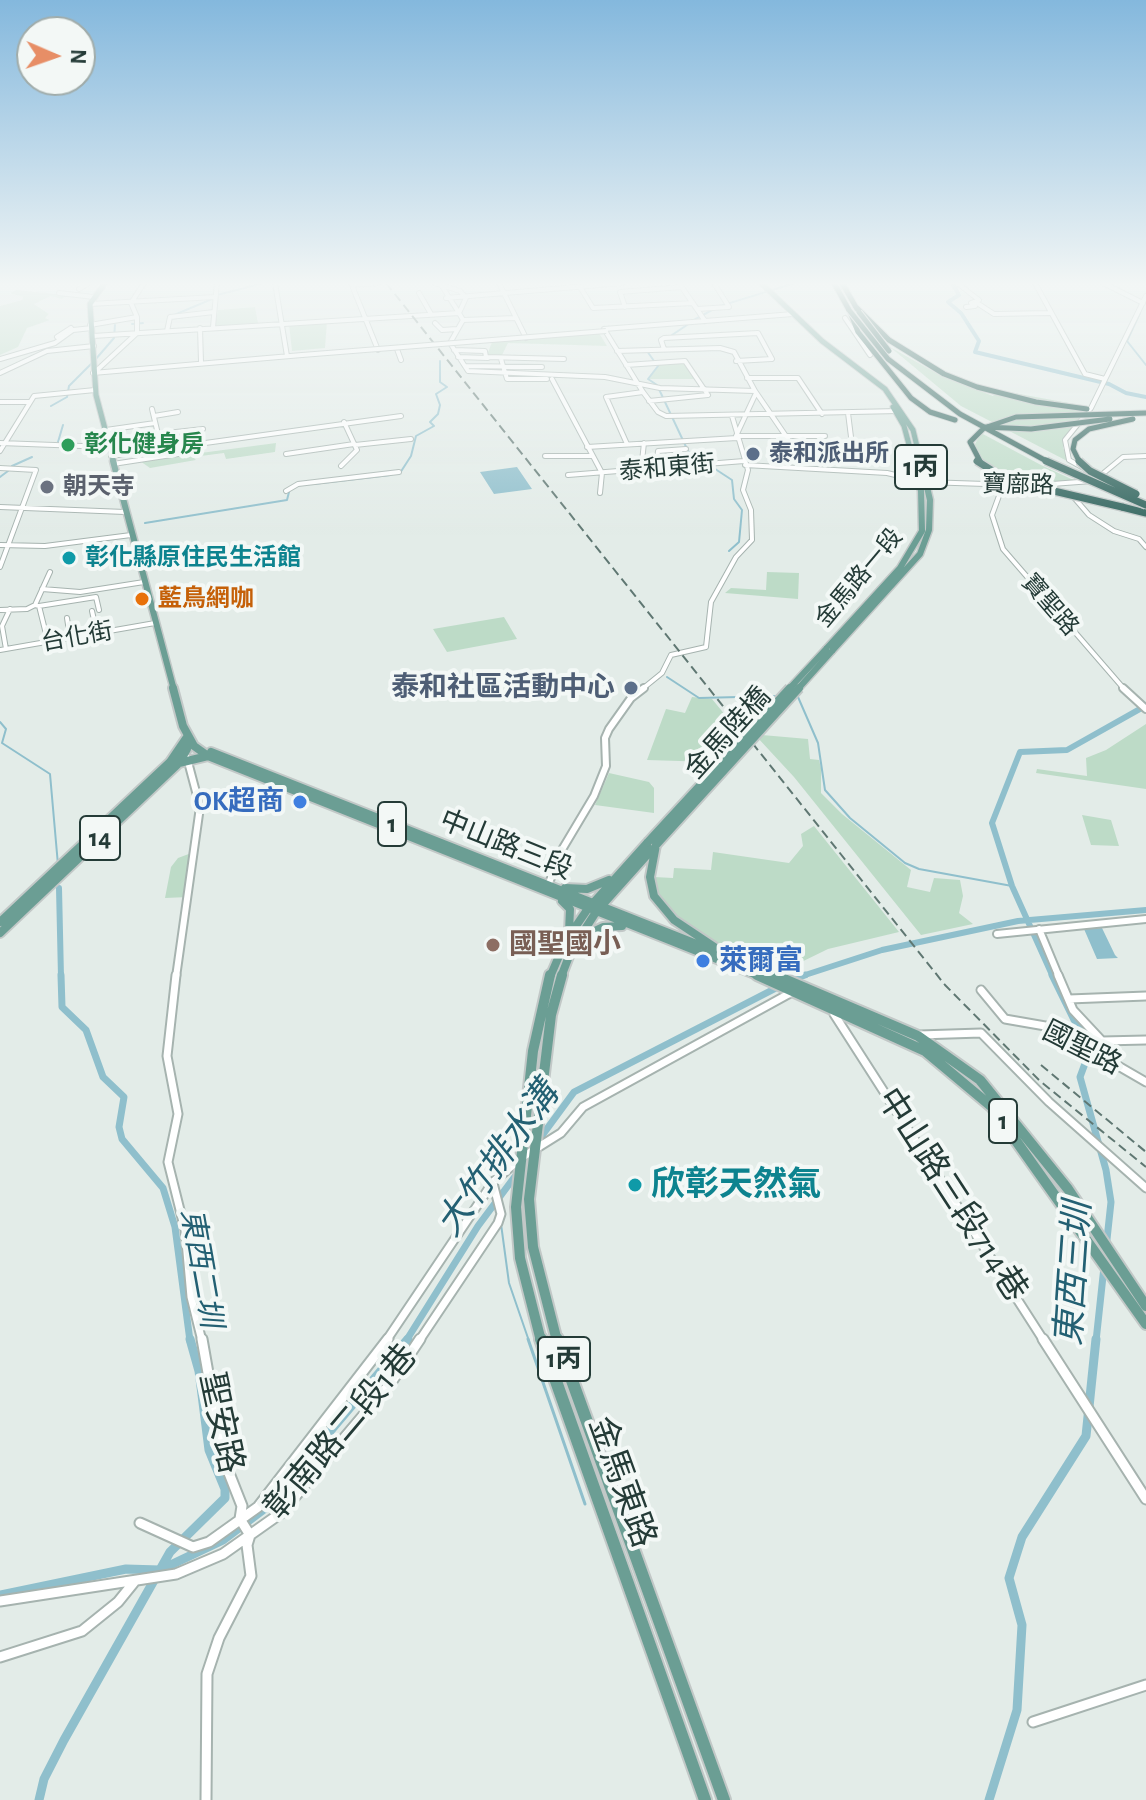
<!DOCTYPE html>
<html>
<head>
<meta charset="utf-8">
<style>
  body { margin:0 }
  #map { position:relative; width:1146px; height:1800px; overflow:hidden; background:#e3ece8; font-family:"Alegreya Sans",sans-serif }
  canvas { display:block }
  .north { position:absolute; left:16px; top:16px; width:80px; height:80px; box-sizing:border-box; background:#f3f8f6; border:2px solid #a0acaa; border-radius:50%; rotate:92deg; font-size:22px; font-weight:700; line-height:32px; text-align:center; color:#243b37 }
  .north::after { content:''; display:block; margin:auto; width:28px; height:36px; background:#e78e66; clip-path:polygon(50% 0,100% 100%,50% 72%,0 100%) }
</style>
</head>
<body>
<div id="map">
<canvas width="1146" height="1800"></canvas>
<div class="north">N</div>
</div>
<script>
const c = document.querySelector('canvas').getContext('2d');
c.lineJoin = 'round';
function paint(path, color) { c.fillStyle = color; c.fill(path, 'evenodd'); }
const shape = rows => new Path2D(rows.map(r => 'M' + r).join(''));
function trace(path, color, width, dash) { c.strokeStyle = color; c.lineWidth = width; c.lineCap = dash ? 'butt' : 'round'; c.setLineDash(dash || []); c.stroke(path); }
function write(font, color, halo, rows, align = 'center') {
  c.font = font + ' "Alegreya Sans","Noto Sans TC",sans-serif'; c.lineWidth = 8; c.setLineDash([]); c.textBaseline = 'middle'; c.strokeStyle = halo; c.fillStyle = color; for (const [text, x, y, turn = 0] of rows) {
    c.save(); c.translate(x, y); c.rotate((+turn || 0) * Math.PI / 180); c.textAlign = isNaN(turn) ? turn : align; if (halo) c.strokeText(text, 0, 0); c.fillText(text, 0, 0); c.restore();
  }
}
const green = shape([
  [16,290,67,295,62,299,51,296,34,304,49,314,45,318,50,320,27,328,18,347,0,355,0,306,22,300,23,297,10,293],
  [255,307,258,323,215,326,218,310],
  [327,321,325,348,292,351,289,324],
  [599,333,607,346,508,343,502,355,487,355,492,342],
  [890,347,940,375,993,396,997,390,1091,407,1065,437,1063,448,1069,459,1098,477,961,406],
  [685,361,698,379,648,379,658,366,655,362],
  [981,433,1041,465,1080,483,1028,484,1002,475,984,463,974,446],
  [276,443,275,452,226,459,224,453,193,457,196,460,150,468,140,461],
  [767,572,799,573,798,599,725,593,731,588,766,590],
  [504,617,517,639,447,652,433,629],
  [692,697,712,699,740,733,712,762,647,760,666,709,685,713],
  [1146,724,1146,789,1036,773,1037,769,1087,776,1086,758,1106,750],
  [762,735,808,739,810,759,819,760,821,768,821,793,842,814,911,870,907,887,930,892,934,878,960,880,963,896,959,913,973,924,921,935,794,777,757,737],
  [609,773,649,782,654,788,654,813,595,805],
  [1082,815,1111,820,1119,846,1091,845],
  [814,826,899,932,828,949,783,971,698,934,674,918,660,899,654,877,673,878,674,868,711,870,713,852,789,863,803,846,801,834],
  [194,852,188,897,165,898,171,867,178,858]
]);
const water = shape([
  [517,467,532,489,494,494,480,472],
  [1102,928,1115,955,1118,958,1097,959,1084,929]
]);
const streamFar1 = shape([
  [217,295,264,283],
  [720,306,795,283],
  [1140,313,1127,341,1146,365],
  [174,315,212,299],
  [692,321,714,309],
  [132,324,143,323],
  [672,335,687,325],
  [647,351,654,361],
  [95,360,114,338,115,325],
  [658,366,648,379,657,385,688,451,700,462],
  [51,406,67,397,69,386,91,364],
  [58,442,63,425],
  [709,465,732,480,734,499,742,510,739,542,729,551],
  [12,466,32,457],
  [400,473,411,456,416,436,434,426,430,422,438,414,440,405,436,394,447,387,440,382,440,361],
  [0,477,8,471],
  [313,484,390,475],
  [145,523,287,500,289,492],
  [667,677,699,698,779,696],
  [798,697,818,743,825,790,850,818,905,863,919,869,1012,886],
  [0,722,6,729,2,743,50,774,58,865],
  [501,1224,509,1283,529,1341]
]);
const stream = shape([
  [528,1339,585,1504]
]);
const canalFar3 = shape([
  [952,283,959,295,948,302,961,313,979,341,975,352,1109,384,1126,393,1146,397]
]);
const canalFar2 = shape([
  [59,888,61,977],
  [799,977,882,950,1018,921,1146,910],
  [1053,977,1012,886,992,823,1020,752,1067,750,1145,706]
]);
const canalFar1 = shape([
  [61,975,62,1007,86,1030,103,1077,124,1097,119,1127,122,1139,163,1188,175,1227,190,1341],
  [1052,975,1077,1026,1093,1042,1080,1077,1106,1170,1111,1202,1096,1341],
  [790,980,805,975],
  [538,1141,574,1092,780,986],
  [406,1341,478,1226,519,1171]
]);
const canal = shape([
  [0,1595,126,1569,160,1570,223,1540,264,1509,408,1339],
  [39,1800,44,1779,64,1740,170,1552,225,1498,225,1489,209,1450,199,1371,190,1339],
  [989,1800,1017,1710,1022,1625,1009,1578,1022,1537,1086,1436,1096,1339]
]);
const minorFar3 = shape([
  [275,283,287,356],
  [351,283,378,350],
  [435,283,460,291,466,298,459,313,463,320,450,343,468,371,605,377,660,388,755,391],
  [440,283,459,313],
  [499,283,526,338],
  [679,283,705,321],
  [957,283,979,300,971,303,975,306,966,307],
  [1035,283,1085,374,1105,379],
  [1103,283,1143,303],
  [352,285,378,283],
  [580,287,593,308,693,303],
  [79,289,89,283],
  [59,293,94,297],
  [419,293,431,314],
  [446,298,623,283],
  [977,303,994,314,1050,313],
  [90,304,215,297],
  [625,307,620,292,682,287],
  [697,309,729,307,714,283],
  [845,318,870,355],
  [463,320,515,318],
  [435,323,442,330,457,329],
  [90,325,137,317],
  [213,327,217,283],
  [200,328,201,362],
  [604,329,643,392,658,412,666,416,899,411],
  [604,329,793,314],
  [167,331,170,317,214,312],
  [93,336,459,313],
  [57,337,71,328],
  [397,349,401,360],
  [664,349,661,340,664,338,758,333,772,359,736,361],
  [454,350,485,351,486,357,564,359],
  [617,351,720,348,734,352,755,391,792,445,852,445,848,413],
  [458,357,488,358],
  [0,359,55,343,73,330,92,328],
  [501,359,507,379,547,379],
  [626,365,685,361,708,395,649,401],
  [465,366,542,367],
  [95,372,137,333,137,317,131,303,144,283],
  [0,373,47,351,94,346],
  [93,373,302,355],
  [747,378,798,378,822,414],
  [552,379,602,473],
  [756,393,736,436,825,436],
  [0,402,30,402],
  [152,409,158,434,203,429],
  [154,416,178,412],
  [106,430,155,423],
  [0,443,109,447],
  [627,444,606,397,643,392],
  [355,445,411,439],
  [587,447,737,438],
  [0,451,34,396,95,390],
  [286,454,354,444],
  [111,456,401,416],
  [545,456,592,456],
  [658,457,688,455],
  [113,464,191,452],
  [745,465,887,473,925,482,1016,485],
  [341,466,357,450,344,422],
  [0,468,36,470,0,567],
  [656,468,658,451,686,449],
  [641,470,644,443],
  [1087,470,1069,460,1065,440,1091,408,1146,296],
  [568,475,744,461],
  [1100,476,1123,457,1146,456],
  [1003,485,992,515,1003,549,1125,690],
  [1039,485,1092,481],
  [286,491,298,484,399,472],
  [600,493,602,473],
  [1070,493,1089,515,1114,531,1139,539,1146,547],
  [0,507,125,512],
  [0,545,45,546,131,535],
  [42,589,80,592,144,582],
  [39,606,96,597,99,610],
  [0,610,27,609,35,605],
  [92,611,97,633],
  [67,618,70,638],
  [48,642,39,606,35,605,50,572],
  [6,649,2,626,10,609],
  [0,650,155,623],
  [641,690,662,673,671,655,706,647,711,602,736,557,752,540,751,510,743,490,748,470,732,416]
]);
const minorFar2 = shape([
  [1123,688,1146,709],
  [548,886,560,853,594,796,606,766,605,738,609,729,631,698,644,688],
  [1039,929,1059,977],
  [997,934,1146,919],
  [176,977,200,807,187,758]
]);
const minorFar1 = shape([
  [176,975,167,1056,178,1114,168,1162,185,1230,191,1297,202,1341],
  [1058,975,1073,1010,1102,1041,1097,1054],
  [981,990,1005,1019,1051,1027,1146,1082],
  [1069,999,1146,996],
  [834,1014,1044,1341],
  [919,1035,981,1033,1049,1102,1146,1188],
  [1102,1041,1146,1040],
  [386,1341,493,1182,521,1158,561,1133,583,1107,794,991],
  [419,1341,498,1223,501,1214,493,1183]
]);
const minor = shape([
  [202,1339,223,1458,242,1506,240,1519,250,1535,247,1545,251,1576,219,1638,207,1674,206,1800],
  [1043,1339,1146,1499],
  [140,1523,193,1547,209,1542,258,1507,388,1339],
  [0,1601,176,1574,223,1554,281,1513,390,1384,420,1339],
  [0,1657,82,1631,118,1602,135,1581],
  [1033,1722,1146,1685]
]);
const majorFar4 = shape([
  [105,283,90,304,96,395,114,463],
  [761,283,822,341,885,389,913,430,921,463],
  [893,407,904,426,914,463]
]);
const majorFar3 = shape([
  [113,461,174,690],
  [826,649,900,568,922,531,921,491,913,461],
  [832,651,920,554,929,530,930,500,921,461]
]);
const majorFar2 = shape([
  [173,688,183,726,194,746,208,756,762,977],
  [211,752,780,977],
  [179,763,208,756],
  [656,845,650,877,654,896,674,920,716,948],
  [565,888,587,889,609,880],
  [562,901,570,909,569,932],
  [0,922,170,762,187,737],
  [0,933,179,763,187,749,187,738],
  [582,937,603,927,622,926],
  [550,977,565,942,587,910,648,842],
  [561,977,571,951,596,912,656,845]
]);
const majorFar1 = shape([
  [757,975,925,1051,992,1107,1146,1324],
  [775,975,918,1036,980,1080,1068,1189,1146,1306],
  [541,1341,520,1258,516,1207,533,1051,550,975],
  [557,1341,533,1247,529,1199,551,1015,562,975]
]);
const major = shape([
  [541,1339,705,1800],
  [557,1339,724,1800]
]);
const highwayFar1 = shape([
  [834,283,849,310],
  [842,283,857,309],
  [855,306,889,340],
  [851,314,858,332,911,398,930,412,955,420]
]);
const highway = shape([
  [1122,507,1146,513]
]);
const rail = shape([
  [386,283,945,985,1040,1081,1146,1167],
  [1041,1065,1146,1152]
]);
const minorBridge = shape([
  [302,355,606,331]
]);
const majorBridgeFar1 = shape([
  [788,690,826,649],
  [797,690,832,651]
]);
const majorBridge = shape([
  [648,842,790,688],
  [656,845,799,688]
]);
const highwayBridgeFar1 = shape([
  [849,310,888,359,960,414,1050,463],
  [859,312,889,351],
  [889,340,944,374,977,387,1036,402,1087,409],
  [985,427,1031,429,1110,419],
  [981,463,970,442,984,428,1016,417,1146,413],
  [1080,463,1073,449,1075,440,1089,429,1133,419]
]);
const highwayBridge = shape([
  [977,461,1007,480,1122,507],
  [1046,461,1146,505],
  [1079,461,1090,471,1136,494]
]);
const markers = [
  [68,445,8,"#2e9e5b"],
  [753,454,8,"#5c6f8a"],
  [47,487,8,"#6b7280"],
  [69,558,8,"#0f9aa8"],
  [142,599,8,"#e8710a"],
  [631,688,8,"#5c6f8a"],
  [300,802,8,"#3f7fe0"],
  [493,945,8,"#8d6e63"],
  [703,961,8,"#3f7fe0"],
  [635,1185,8,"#0f9aa8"]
];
const farLeisurenames = [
  ["彰化健身房",84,445]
];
const farServicenames = [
  ["泰和派出所",769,454]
];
const farStreetnames = [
  ["泰和東街",667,468,-5],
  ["寶廍路",1018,485,1],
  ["金馬路一段",859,578,-50],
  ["寶聖路",1050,605,49],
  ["台化街",77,637,-10]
];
const farWorshipnames = [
  ["朝天寺",63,487]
];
const farCulturenames = [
  ["彰化縣原住民生活館",85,558]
];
const farFoodnames = [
  ["藍鳥網咖",158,599]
];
const shields = [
  [921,467,52],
  [392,824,28],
  [100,838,40],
  [1003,1121,28],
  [564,1359,52]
];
const shieldNames = [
  ["1丙",921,467],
  ["1",392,824],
  ["14",100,838],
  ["1",1003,1121],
  ["1丙",564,1359]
];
const serviceNames = [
  ["泰和社區活動中心",615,688]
];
const streetNames = [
  ["金馬陸橋",728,733,-48],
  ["中山路三段",506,845,22],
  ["國聖路",1082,1048,27]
];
const shopNames = [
  ["OK超商",284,802],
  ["萊爾富",719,961,"left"]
];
const educationNames = [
  ["國聖國小",509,945]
];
const waterNames = [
  ["東西二圳",201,1268,80]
];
const nearCulturenames = [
  ["欣彰天然氣",651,1185]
];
const nearStreetnames = [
  ["中山路三段714巷",952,1195,57],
  ["聖安路",221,1423,78],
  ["彰南路二段1巷",341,1432,-50],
  ["金馬東路",622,1482,70]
];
const nearWaternames = [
  ["大竹排水溝",498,1159,-54],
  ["東西三圳",1074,1274,-86]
];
paint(green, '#bddbc7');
paint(water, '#8fbfcc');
trace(streamFar1, '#8fbfcc', 2);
trace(stream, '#8fbfcc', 3);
trace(canalFar3, '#8fbfcc', 4);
trace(canalFar2, '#8fbfcc', 6);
trace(canalFar1, '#8fbfcc', 7);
trace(canal, '#8fbfcc', 9);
trace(minorFar3, '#a6b3af', 6);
trace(minorFar2, '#a6b3af', 10);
trace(minorFar1, '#a6b3af', 11);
trace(minor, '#a6b3af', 13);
trace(majorFar4, '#c2c8c7', 7);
trace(majorFar3, '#c2c8c7', 9);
trace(majorFar2, '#c2c8c7', 12);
trace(majorFar1, '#c2c8c7', 14);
trace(major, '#c2c8c7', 16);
trace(highwayFar1, '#c2c8c7', 7);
trace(highway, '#c2c8c7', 10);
trace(minorFar3, '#fff', 4);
trace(minorFar2, '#fff', 6);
trace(minorFar1, '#fff', 7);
trace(minor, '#fff', 9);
trace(majorFar4, '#6b9e94', 5);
trace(majorFar3, '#6b9e94', 6);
trace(majorFar2, '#6b9e94', 8);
trace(majorFar1, '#6b9e94', 10);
trace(major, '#6b9e94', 12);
trace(highwayFar1, '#32655e', 5);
trace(highway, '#32655e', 7);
trace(rail, '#5f7772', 2, [9, 5]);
trace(minorBridge, '#a6b3af', 6, []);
trace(majorBridgeFar1, '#c2c8c7', 9, []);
trace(majorBridge, '#c2c8c7', 12, []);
trace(highwayBridgeFar1, '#c2c8c7', 7, []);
trace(highwayBridge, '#c2c8c7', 10, []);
trace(minorBridge, '#fff', 4);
trace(majorBridgeFar1, '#6b9e94', 6);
trace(majorBridge, '#6b9e94', 8);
trace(highwayBridgeFar1, '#32655e', 5);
trace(highwayBridge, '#32655e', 7);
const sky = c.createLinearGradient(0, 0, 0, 535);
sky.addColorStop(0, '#84b8dd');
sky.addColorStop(0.53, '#f2f6f5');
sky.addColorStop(1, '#f2f6f500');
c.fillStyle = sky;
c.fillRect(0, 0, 1146, 535);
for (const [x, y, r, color] of markers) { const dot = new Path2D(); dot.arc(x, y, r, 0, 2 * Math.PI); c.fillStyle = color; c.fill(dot); trace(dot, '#f3f8f6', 3); }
write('bold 24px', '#27864d', '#f3f8f6', farLeisurenames, 'left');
write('bold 24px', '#4e5e75', '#f3f8f6', farServicenames, 'left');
write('24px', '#243b37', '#f3f8f6', farStreetnames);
write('bold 24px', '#5b616d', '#f3f8f6', farWorshipnames, 'left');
write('bold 24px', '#0d838f', '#f3f8f6', farCulturenames, 'left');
write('bold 24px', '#c56008', '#f3f8f6', farFoodnames, 'left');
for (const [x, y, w] of shields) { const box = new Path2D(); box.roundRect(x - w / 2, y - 22, w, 44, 6); c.fillStyle = '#f3f8f6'; c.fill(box); trace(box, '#243b37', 2); }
write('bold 26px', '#243b37', null, shieldNames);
write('bold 28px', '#4e5e75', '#f3f8f6', serviceNames, 'right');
write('28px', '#243b37', '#f3f8f6', streetNames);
write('bold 28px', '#366cbe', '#f3f8f6', shopNames, 'right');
write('bold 28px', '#785e54', '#f3f8f6', educationNames, 'left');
write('italic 30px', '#236073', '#f3f8f6', waterNames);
write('bold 34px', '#0d838f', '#f3f8f6', nearCulturenames, 'left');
write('34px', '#243b37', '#f3f8f6', nearStreetnames);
write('italic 36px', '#236073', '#f3f8f6', nearWaternames);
</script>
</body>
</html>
